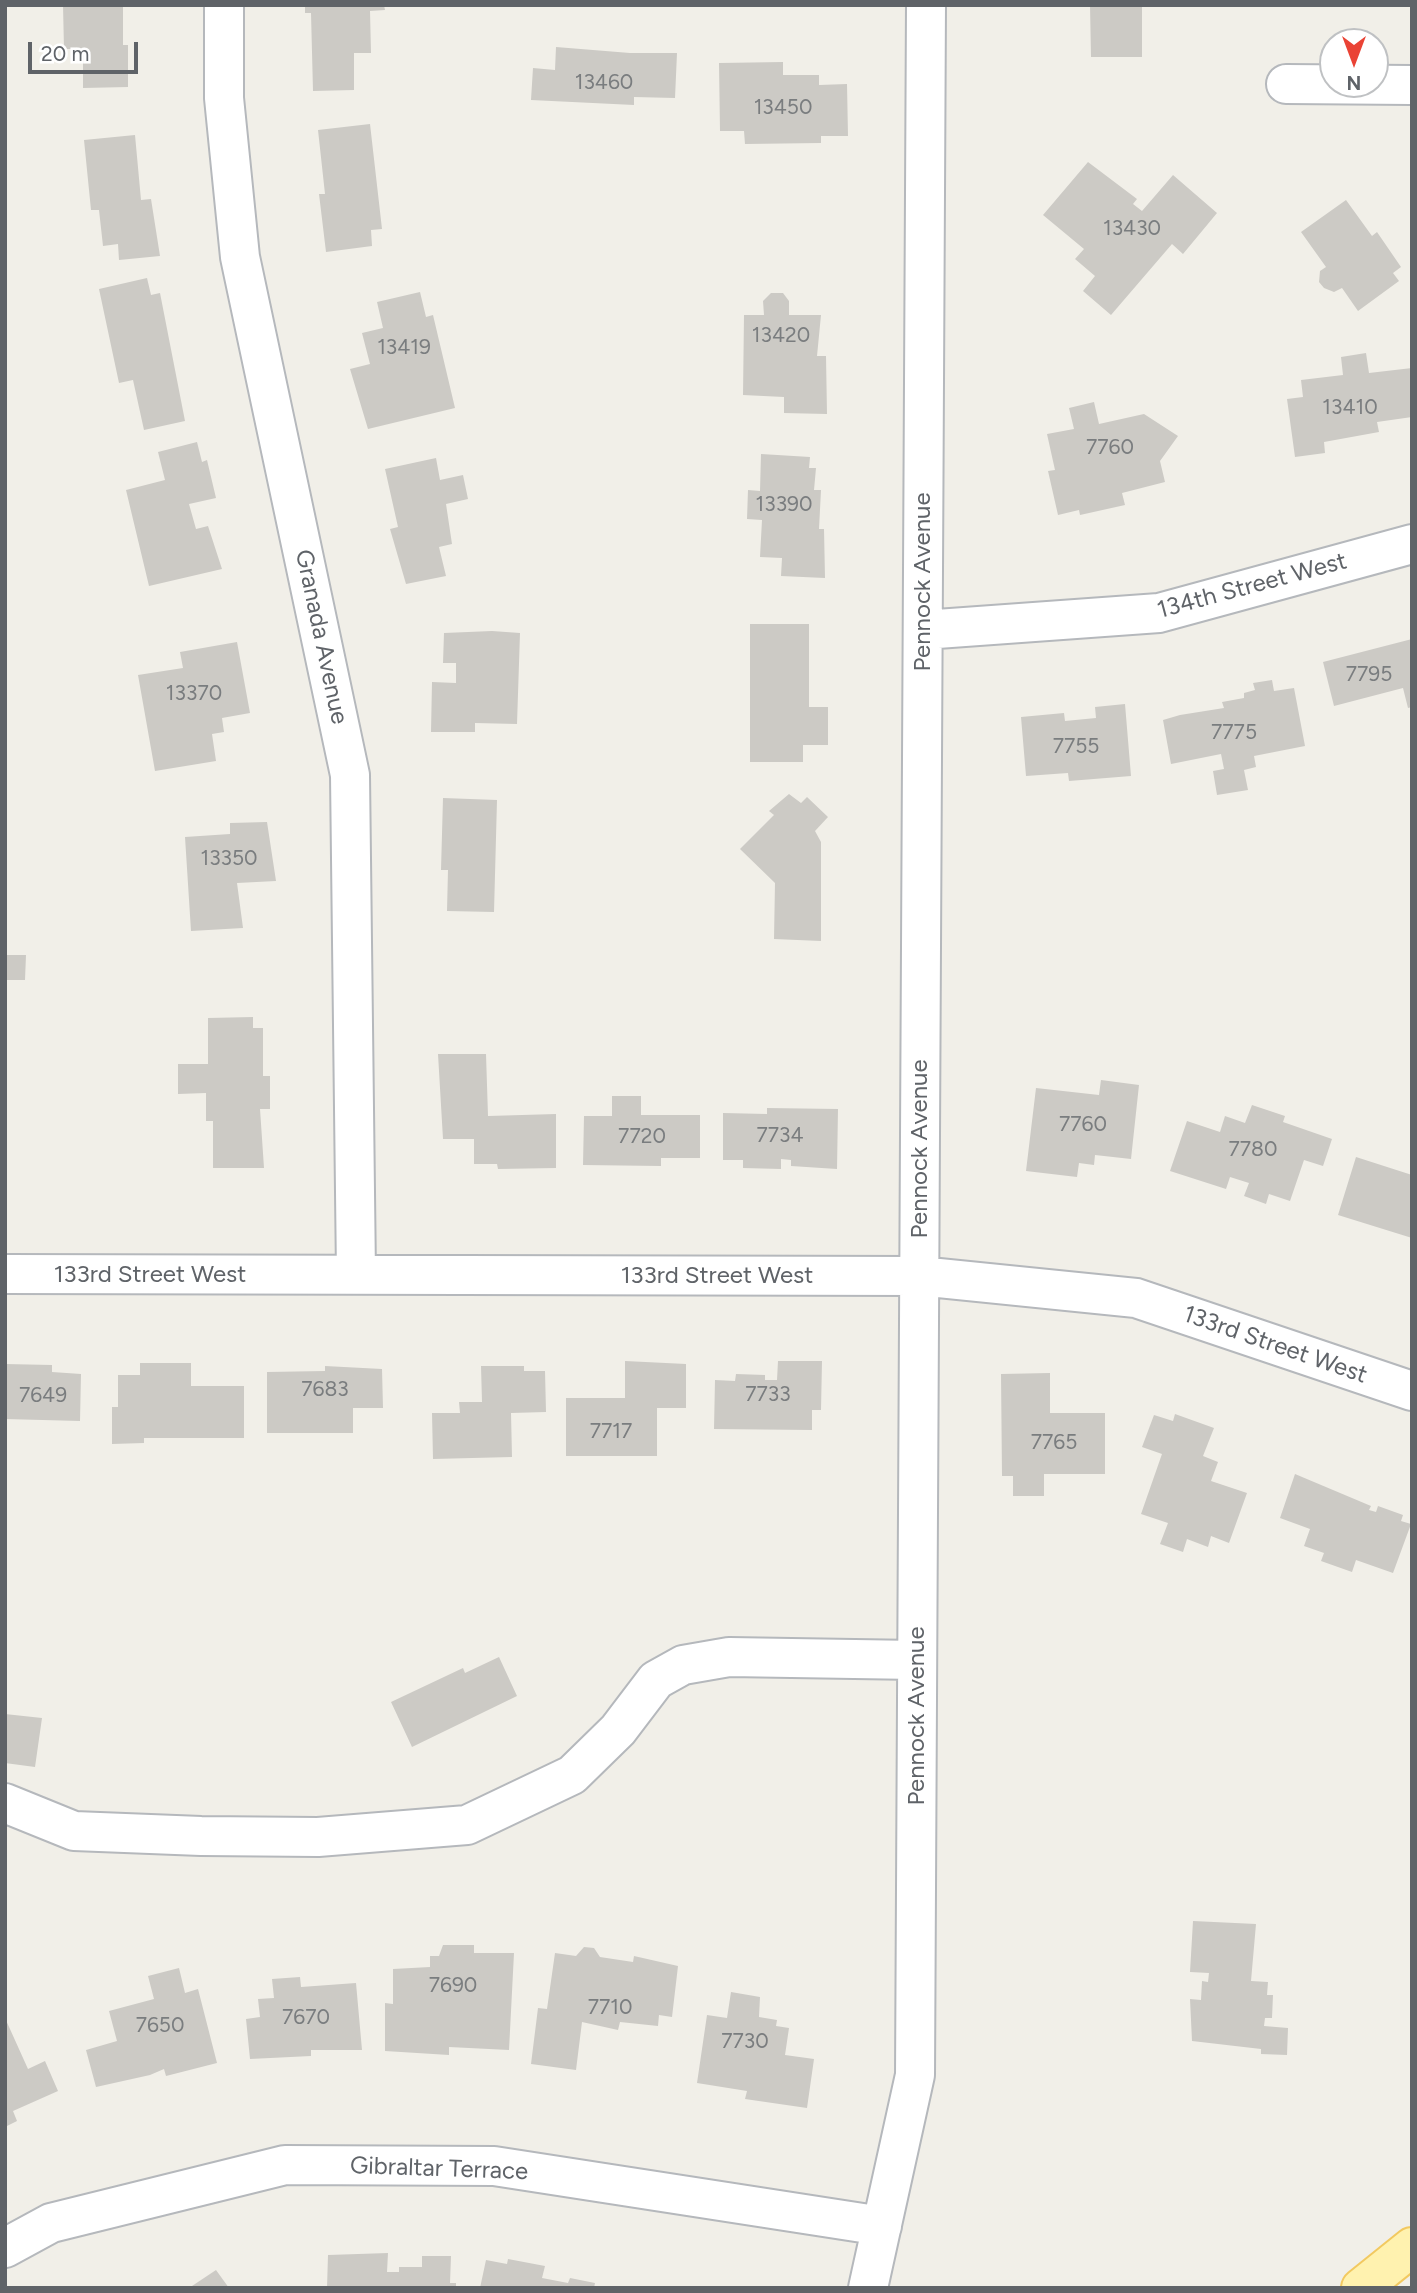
<!DOCTYPE html>
<html>
<head>
<meta charset="utf-8">
<style>
  body { margin:0 }
  #map { position:relative; width:1417px; height:2293px; overflow:hidden; background:#f1efe8; font-family:Figtree,sans-serif }
  canvas { display:block }
  .frame { position:absolute; inset:0; border:7px solid #5f6368; pointer-events:none }
  .north { position:absolute; left:1319px; top:28px; width:70px; height:70px; box-sizing:border-box; background:#fff; border:2px solid #bfc1c3; border-radius:50%; rotate:180deg; font-size:19px; font-weight:700; line-height:28px; text-align:center; color:#5f6368 }
  .north::after { content:''; display:block; margin:auto; width:24px; height:32px; background:#ea4335; clip-path:polygon(50% 0,100% 100%,50% 72%,0 100%) }
  .scale { position:absolute; left:28px; top:42px; width:110px; height:32px; box-sizing:border-box; border:4px solid #5f6368; border-top:0; padding-left:9px; font-size:21px; line-height:24px; white-space:nowrap; color:#5f6368; -webkit-text-stroke:5px #fff; paint-order:stroke }
</style>
</head>
<body>
<div id="map">
<canvas width="1417" height="2293"></canvas>
<div class="frame"></div>
<div class="north">N</div>
<div class="scale">20 m</div>
</div>
<script>
const c = document.querySelector('canvas').getContext('2d');
c.lineJoin = 'round';
function paint(path, color) { c.fillStyle = color; c.fill(path, 'evenodd'); }
const shape = rows => new Path2D(rows.map(r => 'M' + r).join(''));
function trace(path, color, width, dash) { c.strokeStyle = color; c.lineWidth = width; c.lineCap = dash ? 'butt' : 'round'; c.setLineDash(dash || []); c.stroke(path); }
function write(font, color, halo, rows, align = 'center') {
  c.font = font + ' Figtree,sans-serif'; c.lineWidth = 5; c.setLineDash([]); c.textBaseline = 'middle'; c.strokeStyle = halo; c.fillStyle = color; for (const [text, x, y, turn = 0] of rows) {
    c.save(); c.translate(x, y); c.rotate((+turn || 0) * Math.PI / 180); c.textAlign = isNaN(turn) ? turn : align; if (halo) c.strokeText(text, 0, 0); c.fillText(text, 0, 0); c.restore();
  }
}
const building = shape([
  [63,5,123,5,123,45,128,45,128,87,83,88,83,49,64,49],
  [305,5,384,5,385,10,370,11,371,53,354,53,354,90,313,91,311,13,305,13],
  [1090,5,1142,5,1142,57,1091,57],
  [556,47,630,53,677,53,675,98,634,97,634,105,531,100,533,68,555,70],
  [783,62,783,75,819,75,819,85,847,84,848,136,821,136,821,143,745,144,744,131,720,131,719,63],
  [370,124,382,229,371,230,372,246,326,252,319,194,325,194,318,130],
  [135,135,141,200,151,199,160,256,119,260,118,244,103,246,99,210,91,210,84,140],
  [1088,162,1137,199,1133,204,1142,211,1173,175,1217,213,1183,254,1172,244,1111,315,1083,291,1095,276,1075,259,1084,249,1043,215],
  [1346,200,1372,236,1377,232,1401,267,1393,273,1399,281,1358,311,1342,288,1334,292,1324,288,1319,282,1320,271,1326,267,1301,232],
  [147,278,151,295,160,293,185,421,144,430,133,380,119,383,99,289],
  [420,292,426,317,433,315,455,408,368,429,350,369,370,364,362,333,383,328,377,302],
  [771,293,783,293,789,301,789,315,821,315,817,356,826,356,827,414,784,413,784,397,743,395,744,315,764,315,763,301],
  [1366,353,1369,373,1412,368,1412,417,1377,422,1379,432,1324,442,1325,453,1295,457,1287,399,1303,397,1301,380,1343,375,1341,357],
  [1094,402,1099,424,1144,414,1178,436,1160,461,1165,482,1122,493,1125,505,1080,515,1079,510,1058,515,1048,471,1055,470,1047,434,1074,429,1069,408],
  [197,442,202,462,207,460,216,498,189,504,196,529,208,526,222,569,149,586,126,490,165,480,158,452],
  [761,454,810,457,809,468,816,468,814,490,821,490,819,529,824,529,825,578,781,576,782,558,760,557,762,520,747,519,748,490,760,491],
  [436,458,440,480,463,475,468,499,446,504,452,544,439,547,446,576,406,584,390,529,398,527,385,469],
  [750,624,809,624,809,707,828,707,828,745,803,745,803,762,750,762],
  [492,631,520,633,517,724,475,723,475,732,431,732,432,682,456,683,456,663,443,663,444,633],
  [1412,639,1412,707,1408,708,1403,688,1334,706,1323,662],
  [237,642,250,713,222,718,224,732,212,734,216,761,155,771,138,675,183,668,180,652],
  [1272,680,1274,691,1294,688,1305,746,1254,756,1256,767,1244,770,1248,790,1217,795,1213,771,1224,769,1221,754,1171,764,1163,720,1180,715,1224,708,1222,702,1244,698,1244,693,1255,690,1253,683],
  [1125,704,1131,776,1069,781,1068,773,1026,776,1021,717,1064,713,1065,721,1096,718,1095,707],
  [789,794,801,803,807,797,828,817,815,831,821,842,821,941,774,939,775,883,740,849,774,815,769,811],
  [443,798,497,800,494,912,447,911,448,870,441,870],
  [267,822,276,881,237,883,243,928,191,931,185,837,230,834,230,823],
  [5,955,26,955,25,980,5,980],
  [253,1017,253,1028,263,1028,263,1076,270,1076,270,1109,260,1109,264,1168,213,1168,213,1121,206,1121,206,1093,178,1094,178,1064,208,1064,208,1018],
  [438,1054,486,1054,488,1116,556,1114,556,1168,498,1169,497,1164,474,1164,474,1139,443,1139],
  [1101,1080,1139,1085,1131,1159,1095,1155,1094,1165,1079,1163,1077,1177,1026,1171,1036,1088,1099,1095],
  [612,1096,641,1096,641,1115,700,1115,700,1158,661,1158,661,1166,583,1165,584,1116,612,1116],
  [1252,1105,1285,1116,1283,1122,1332,1139,1323,1166,1304,1160,1290,1201,1269,1194,1266,1204,1244,1196,1249,1183,1230,1177,1226,1189,1170,1171,1187,1121,1220,1132,1225,1116,1245,1123],
  [767,1108,838,1109,837,1169,791,1166,791,1160,781,1159,781,1169,743,1168,743,1160,723,1160,723,1113,767,1114],
  [1356,1157,1412,1175,1412,1238,1338,1215],
  [625,1361,686,1364,686,1408,657,1408,657,1456,566,1456,566,1398,625,1398],
  [778,1361,822,1361,821,1410,812,1410,812,1430,714,1429,715,1380,735,1381,736,1374,765,1375,765,1380,777,1380],
  [140,1363,191,1363,191,1386,244,1386,244,1438,144,1438,144,1443,112,1444,112,1407,118,1407,118,1375,140,1375],
  [5,1364,52,1365,52,1372,81,1374,80,1421,5,1419],
  [325,1366,382,1369,383,1408,353,1408,353,1433,267,1433,267,1372,325,1371],
  [481,1366,524,1366,524,1371,545,1371,546,1412,511,1413,512,1457,433,1459,432,1413,460,1413,459,1402,482,1402],
  [1050,1373,1050,1413,1105,1413,1105,1474,1044,1474,1044,1496,1013,1496,1013,1476,1002,1476,1001,1374],
  [1175,1414,1214,1428,1203,1456,1218,1462,1211,1481,1247,1493,1229,1543,1211,1536,1208,1547,1187,1539,1183,1552,1160,1544,1168,1523,1141,1514,1162,1454,1142,1447,1154,1415,1173,1421],
  [1295,1474,1371,1506,1369,1510,1376,1512,1378,1506,1403,1515,1401,1521,1411,1524,1393,1573,1356,1560,1352,1572,1321,1561,1324,1553,1304,1546,1310,1529,1280,1518],
  [499,1657,517,1696,412,1747,391,1702,463,1668,465,1673],
  [5,1714,42,1718,35,1767,5,1763],
  [1193,1921,1256,1924,1251,1981,1268,1982,1267,1995,1273,1995,1272,2018,1265,2018,1264,2026,1288,2028,1287,2055,1261,2054,1261,2049,1192,2041,1190,1999,1201,2000,1202,1981,1208,1982,1209,1973,1190,1972],
  [443,1945,474,1945,474,1953,514,1953,509,2050,449,2047,449,2055,385,2051,385,2003,393,2004,393,1969,430,1967,430,1956,439,1956],
  [584,1947,594,1948,600,1957,633,1962,634,1956,678,1966,672,2017,659,2015,658,2026,620,2022,618,2030,582,2022,576,2070,531,2064,538,2008,547,2009,555,1953,576,1956],
  [179,1968,185,1993,198,1989,217,2063,166,2076,164,2069,150,2075,96,2087,86,2050,117,2041,109,2011,154,1999,148,1976],
  [300,1977,301,1987,356,1983,362,2050,311,2050,311,2056,250,2059,246,2019,260,2017,258,1999,274,1998,272,1979],
  [731,1992,760,1997,759,2017,777,2020,776,2026,789,2028,785,2055,814,2059,807,2108,745,2099,747,2091,697,2083,707,2015,727,2018],
  [5,2018,28,2069,45,2061,58,2091,13,2111,17,2121,5,2127],
  [388,2253,387,2272,399,2272,399,2267,422,2267,422,2256,451,2256,450,2283,456,2283,456,2288,327,2288,328,2255],
  [508,2259,545,2266,542,2278,568,2283,570,2278,595,2283,594,2288,480,2288,486,2260,507,2264],
  [216,2270,229,2288,189,2288]
]);
const minor = shape([
  [224,5,224,98,240,257,350,775,356,1275],
  [1286,84,1412,85],
  [923,630,1159,613,1412,544],
  [5,1274,919,1276,1136,1298,1412,1391],
  [5,1803,74,1831,201,1836,318,1837,467,1825,572,1775,618,1730,656,1680,683,1665,729,1657,917,1660],
  [5,2248,51,2223,285,2165,494,2166,882,2226],
  [868,2288,915,2075,926,5]
]);
const major = shape([
  [1361,2288,1412,2247]
]);
const numberNames = [
  ["13460",604,83],
  ["13450",783,108],
  ["13430",1132,229],
  ["13420",781,336],
  ["13419",404,348],
  ["13410",1350,408],
  ["7760",1110,448],
  ["13390",784,505],
  ["7795",1369,675],
  ["13370",194,694],
  ["7775",1234,733],
  ["7755",1076,747],
  ["13350",229,859],
  ["7760",1083,1125],
  ["7734",780,1136],
  ["7720",642,1137],
  ["7780",1253,1150],
  ["7683",325,1390],
  ["7733",768,1395],
  ["7649",43,1396],
  ["7717",611,1432],
  ["7765",1054,1443],
  ["7690",453,1986],
  ["7710",610,2008],
  ["7670",306,2018],
  ["7650",160,2026],
  ["7730",745,2042]
];
const streetNames = [
  ["Pennock Avenue",923,582,-90],
  ["134th Street West",1252,586,-15],
  ["Granada Avenue",321,637,78],
  ["Pennock Avenue",920,1149,-90],
  ["133rd Street West",150,1275],
  ["133rd Street West",717,1276],
  ["133rd Street West",1275,1345,19],
  ["Pennock Avenue",917,1716,-90],
  ["Gibraltar Terrace",439,2169,2]
];
paint(building, '#cccac5');
trace(minor, '#b5b8bc', 42);
trace(major, '#f2c960', 42);
trace(minor, '#fff', 38);
trace(major, '#fff2af', 38);
write('21px', '#7a7d7f', null, numberNames);
write('24px', '#5f6368', '#fff', streetNames);
</script>
</body>
</html>
